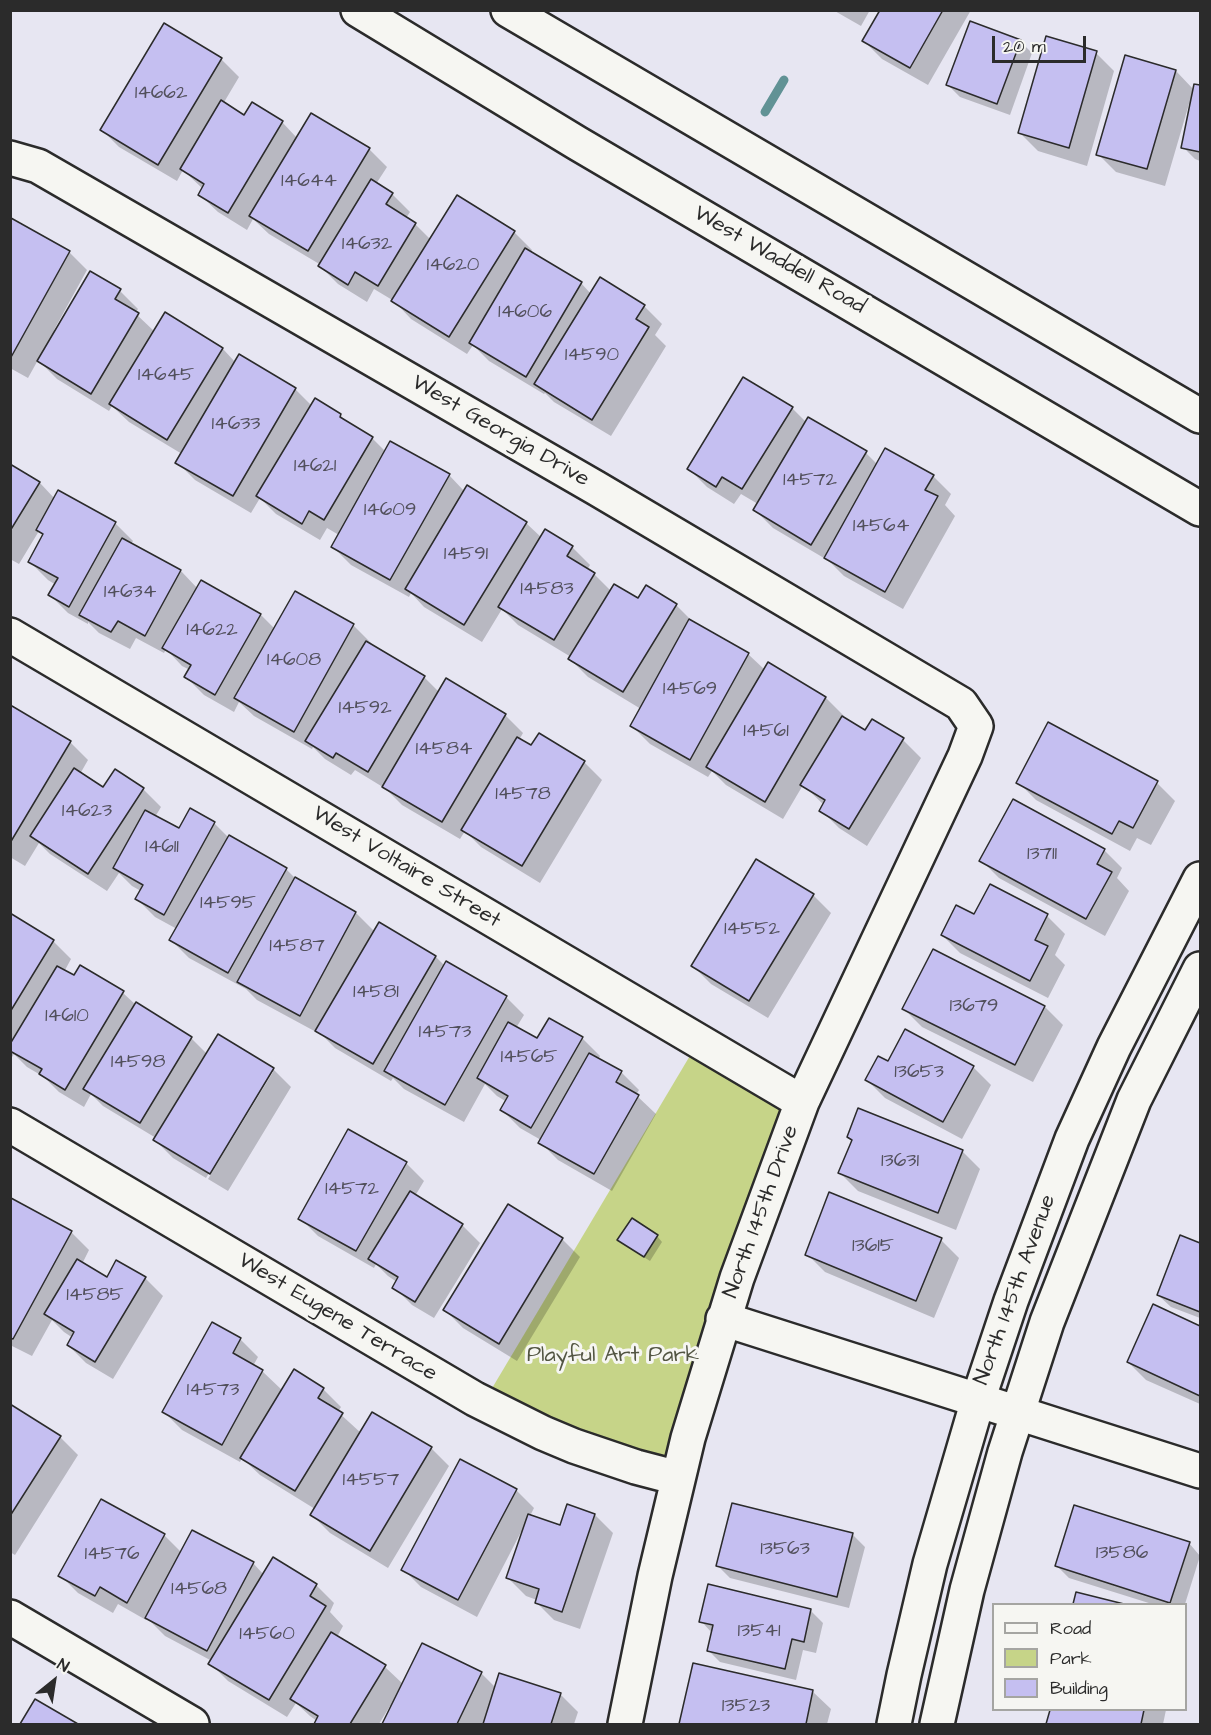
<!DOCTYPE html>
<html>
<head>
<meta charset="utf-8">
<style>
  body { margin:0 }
  #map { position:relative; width:1211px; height:1735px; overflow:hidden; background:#e7e6f2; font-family:"Architects Daughter",sans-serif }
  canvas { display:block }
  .frame { position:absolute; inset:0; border:12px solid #2b2b2b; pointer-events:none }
  .legend { position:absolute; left:992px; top:1603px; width:195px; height:108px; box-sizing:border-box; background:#f6f6f2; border:2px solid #a5a5a2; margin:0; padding:8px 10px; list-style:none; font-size:18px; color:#2b2b2b }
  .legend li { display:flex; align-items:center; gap:12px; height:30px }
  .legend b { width:30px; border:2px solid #a5a5a2 }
  .north { position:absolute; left:24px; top:1651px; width:60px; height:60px; -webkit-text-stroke:4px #f6f6f2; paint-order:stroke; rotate:30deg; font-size:16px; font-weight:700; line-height:24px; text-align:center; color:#2b2b2b }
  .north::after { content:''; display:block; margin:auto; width:21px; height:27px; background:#2b2b2b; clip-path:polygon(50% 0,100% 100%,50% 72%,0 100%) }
  .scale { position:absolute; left:992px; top:36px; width:94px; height:27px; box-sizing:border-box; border:3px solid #2b2b2b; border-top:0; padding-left:8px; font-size:18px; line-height:21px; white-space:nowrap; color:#2b2b2b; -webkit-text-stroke:4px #f6f6f2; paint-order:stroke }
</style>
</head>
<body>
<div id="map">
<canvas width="1211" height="1735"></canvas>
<div class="frame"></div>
<ul class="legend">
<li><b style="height:8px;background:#f6f6f2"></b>Road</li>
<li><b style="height:16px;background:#c6d488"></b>Park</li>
<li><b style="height:16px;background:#c5bff1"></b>Building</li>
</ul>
<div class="north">N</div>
<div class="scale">20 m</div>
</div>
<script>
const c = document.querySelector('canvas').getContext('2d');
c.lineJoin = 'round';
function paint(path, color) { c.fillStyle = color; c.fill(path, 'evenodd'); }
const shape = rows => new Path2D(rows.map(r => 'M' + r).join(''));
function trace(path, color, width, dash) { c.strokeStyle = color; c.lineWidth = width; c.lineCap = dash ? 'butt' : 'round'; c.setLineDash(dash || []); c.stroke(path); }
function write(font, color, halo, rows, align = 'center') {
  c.font = font + ' "Architects Daughter",sans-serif'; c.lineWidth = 6; c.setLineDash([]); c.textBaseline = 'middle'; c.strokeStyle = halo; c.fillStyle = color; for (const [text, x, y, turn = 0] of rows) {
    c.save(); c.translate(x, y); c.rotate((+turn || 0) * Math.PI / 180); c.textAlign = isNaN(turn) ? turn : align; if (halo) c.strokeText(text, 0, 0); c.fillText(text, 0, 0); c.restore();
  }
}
const green = shape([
  [691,1054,784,1107,671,1462,578,1437,488,1395]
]);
const shadow = shape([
  [833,10,870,10,861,26],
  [882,10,971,10,928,85,882,59,864,41],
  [164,25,221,59,239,77,223,104,245,117,282,122,297,138,369,149,387,167,376,184,392,194,410,212,406,218,415,224,431,240,514,232,532,250,530,253,581,283,591,294,644,306,662,324,655,335,666,346,611,436,554,402,545,393,544,394,489,361,473,345,467,354,411,319,394,301,374,289,367,302,338,284,320,266,321,265,269,234,253,219,247,230,218,212,200,195,203,189,183,170,177,181,119,147,101,129],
  [1020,41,1032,53,1010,115,960,97,948,85],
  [1096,53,1114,71,1087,166,1038,151,1020,133],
  [1176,71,1194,90,1195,85,1200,87,1200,161,1195,159,1183,147,1192,104,1189,104,1165,186,1116,172,1098,154],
  [10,222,69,252,87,270,54,330,57,331,120,291,138,309,135,313,155,332,223,349,236,363,240,356,295,389,312,406,340,415,351,426,372,438,386,452,449,475,465,492,526,523,542,538,546,531,572,547,590,565,587,570,594,574,611,591,638,600,676,605,694,623,748,654,765,670,768,664,826,698,844,716,842,718,866,732,903,740,921,758,867,846,839,828,821,810,824,805,803,785,783,819,726,785,712,771,708,777,650,744,632,726,641,709,588,677,570,659,571,657,518,625,502,609,482,642,424,607,411,593,409,597,351,565,333,547,339,535,327,528,320,540,276,514,260,498,251,513,195,480,177,462,182,454,129,422,112,406,109,411,57,379,38,360,28,378,10,368],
  [792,408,807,423,866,453,878,465,933,476,951,494,945,505,955,516,903,609,844,576,829,561,773,528,755,510,758,504,741,494,734,504,707,487,689,469],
  [10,465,40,483,55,499,115,523,133,541,131,544,181,571,198,589,202,582,261,615,275,629,295,593,353,625,371,643,370,645,424,677,439,692,505,715,523,733,519,740,531,747,584,762,602,780,540,883,481,847,465,831,460,839,402,805,386,789,355,770,351,775,325,759,313,747,312,749,254,716,239,702,234,712,204,695,186,677,190,670,182,666,166,649,164,653,136,638,130,649,99,633,88,622,88,624,68,613,50,595,56,585,48,580,30,562,44,536,39,531,19,564,10,559],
  [10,711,70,742,88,760,80,774,104,789,143,789,161,807,155,817,180,831,214,823,229,838,286,869,297,880,356,913,375,932,380,924,436,957,445,966,506,997,524,1015,516,1028,538,1040,582,1038,600,1056,598,1060,621,1072,639,1090,636,1095,656,1114,612,1191,558,1160,540,1142,541,1140,520,1128,502,1110,507,1102,497,1096,485,1084,464,1122,404,1089,393,1078,391,1081,335,1048,319,1032,318,1033,257,1000,246,989,189,958,171,940,177,929,155,917,137,899,141,891,132,886,119,873,107,891,50,854,39,843,25,866,10,857],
  [1049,724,1157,783,1175,801,1151,845,1137,838,1130,851,1036,800,1018,782],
  [1104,850,1122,868,1117,878,1129,891,1105,936,999,878,981,860],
  [990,886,1047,916,1065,934,1055,955,1065,965,1048,998,960,953,942,935,975,916],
  [813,895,831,913,768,1018,711,984,693,966],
  [10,915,53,941,71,959,64,972,74,977,81,967,123,993,136,1005,191,1038,207,1054,273,1069,291,1087,228,1191,208,1179,273,1072,270,1072,206,1178,173,1158,155,1140,156,1138,103,1106,91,1094,84,1107,59,1092,44,1077,27,1067,14,1054,10,1060],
  [933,951,1045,1007,1063,1025,1033,1082,922,1027,904,1009],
  [889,1063,973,1067,991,1085,962,1139,885,1098,867,1080],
  [848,1137,962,1151,980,1169,956,1230,858,1191,840,1173,853,1141],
  [406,1163,424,1181,415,1196,462,1225,480,1243,434,1318,412,1305,394,1287,397,1282,388,1276,376,1264,374,1268,318,1236,300,1218],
  [12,1200,71,1232,89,1250,82,1264,107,1279,145,1278,163,1296,113,1379,86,1363,68,1345,73,1338,64,1332,52,1320,32,1356,10,1345],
  [508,1206,562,1239,580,1257,517,1361,463,1328,445,1310],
  [657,1236,662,1242,650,1261,625,1245],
  [1181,1237,1200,1245,1200,1318,1171,1307,1158,1295],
  [941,1240,959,1258,934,1318,825,1272,807,1254],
  [1154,1306,1200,1328,1200,1404,1146,1380,1128,1362],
  [240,1339,258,1357,253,1366,262,1371,283,1391,323,1389,341,1407,338,1412,361,1433,431,1448,449,1466,388,1568,330,1533,312,1515,315,1509,260,1475,242,1458,240,1462,182,1430,164,1412],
  [10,1406,60,1437,78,1455,15,1555,10,1552],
  [516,1490,534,1508,530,1516,561,1527,568,1506,595,1515,613,1533,580,1629,554,1620,536,1602,537,1600,526,1596,508,1578,523,1533,521,1532,477,1617,421,1587,403,1569],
  [164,1535,182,1553,253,1563,264,1575,274,1560,316,1585,334,1603,330,1612,343,1626,337,1637,385,1667,403,1684,481,1673,496,1688,560,1694,578,1712,574,1724,384,1724,392,1707,390,1706,379,1724,316,1724,317,1721,310,1716,296,1703,287,1717,228,1681,210,1663,212,1661,165,1636,147,1618,146,1620,118,1604,113,1613,78,1593,60,1575],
  [853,1535,865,1547,849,1608,730,1578,718,1566],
  [1189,1543,1200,1556,1185,1604,1152,1604,1069,1578,1057,1566],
  [709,1586,811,1611,823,1623,816,1653,803,1650,796,1680,720,1662,708,1650,712,1633,701,1621],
  [1077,1594,1118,1604,1075,1604],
  [694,1665,812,1691,831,1709,827,1724,681,1724],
  [35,1701,75,1724,22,1724],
  [1051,1710,1166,1710,1163,1724,1048,1724]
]);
const stream = shape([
  [765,112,784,80]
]);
const building = shape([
  [880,10,943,10,910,68,862,41,880,10],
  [970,21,1021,40,997,104,946,85,970,21],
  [164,23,222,58,158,165,100,130,164,23],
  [1046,36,1097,51,1069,148,1018,133,1046,36],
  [1125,55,1176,70,1147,169,1096,155,1125,55],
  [1194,84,1200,85,1200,152,1181,148,1194,84],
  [221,100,244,115,252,102,283,121,228,213,198,195,204,184,180,169,221,100],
  [311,113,370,148,308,251,249,216,311,113],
  [371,179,393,193,386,204,416,223,378,286,355,272,348,285,318,266,371,179],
  [457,195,515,231,449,337,391,301,457,195],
  [11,218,70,251,10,359,10,219,11,218],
  [525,248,582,282,526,377,469,343,525,248],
  [90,271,121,289,115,299,139,313,91,394,37,361,90,271],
  [600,277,645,305,636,319,649,327,592,420,534,384,600,277],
  [165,312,223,348,167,440,109,404,165,312],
  [239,354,296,388,233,496,175,463,239,354],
  [743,377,793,407,742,489,722,477,716,487,687,469,743,377],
  [315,398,341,414,340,417,373,437,324,520,309,511,302,524,256,496,315,398],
  [808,417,867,451,811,545,753,510,808,417],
  [390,441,450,474,390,580,331,547,390,441],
  [885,448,934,475,925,490,938,496,885,592,824,558,885,448],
  [10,464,40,482,10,531,10,464],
  [467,485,527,522,464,625,405,589,467,485],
  [58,490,116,522,69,607,48,595,58,578,28,562,43,534,36,530,58,490],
  [545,529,573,546,567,556,595,573,554,640,498,607,545,529],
  [122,538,181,570,145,636,118,621,111,632,79,615,122,538],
  [201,580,261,614,215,695,184,677,191,665,162,648,201,580],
  [614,584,638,598,646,585,677,604,623,692,568,659,614,584],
  [295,591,354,624,294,732,234,698,295,591],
  [689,619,749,653,690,760,630,726,689,619],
  [366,641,425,676,368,772,336,753,333,758,305,741,366,641],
  [768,662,826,697,765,802,706,767,768,662],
  [446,678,506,714,442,822,382,787,446,678],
  [12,706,71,741,10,843,10,708,12,706],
  [842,716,865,730,872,719,904,738,849,829,819,811,825,800,800,785,842,716],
  [1048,722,1158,781,1133,828,1119,821,1112,834,1016,783,1048,722],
  [539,733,585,761,522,866,461,830,517,737,531,745,539,733],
  [74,768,103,787,115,769,144,788,88,874,30,836,74,768],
  [1013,799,1105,849,1097,864,1112,872,1086,919,979,861,1013,799],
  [190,808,215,822,164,915,135,899,143,885,113,868,145,810,179,828,190,808],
  [229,835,287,868,228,973,169,940,229,835],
  [756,859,814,894,749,1001,691,966,756,859],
  [295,877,356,912,300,1016,237,982,295,877],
  [990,884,1048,914,1035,940,1048,946,1030,981,941,935,956,905,974,914,990,884],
  [10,913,54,940,10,1012,10,913],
  [379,922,436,956,373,1064,315,1031,379,922],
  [933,949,1045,1006,1015,1065,902,1009,933,949],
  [446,961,507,996,445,1105,384,1071,446,961],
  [80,965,124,991,65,1090,39,1074,42,1069,10,1051,10,1044,57,966,74,975,80,965],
  [136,1002,192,1037,140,1123,83,1089,136,1002],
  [549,1018,583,1037,531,1128,500,1110,508,1096,477,1078,508,1022,537,1038,549,1018],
  [905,1029,974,1066,943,1122,865,1080,878,1056,888,1061,905,1029],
  [218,1034,274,1068,210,1174,153,1140,218,1034],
  [589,1053,622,1071,616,1082,639,1095,594,1174,538,1143,589,1053],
  [858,1108,963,1150,938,1213,838,1173,852,1140,847,1137,858,1108],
  [348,1129,407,1162,356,1251,298,1219,348,1129],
  [410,1191,463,1224,415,1302,392,1288,398,1277,368,1259,410,1191],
  [829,1192,942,1238,916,1301,805,1255,829,1192],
  [11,1198,72,1231,13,1339,10,1338,11,1198],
  [508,1204,563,1238,499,1344,443,1310,508,1204],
  [632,1218,658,1235,644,1257,617,1240,632,1218],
  [1180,1235,1200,1243,1200,1312,1157,1295,1180,1235],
  [77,1259,107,1277,116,1260,146,1277,95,1362,67,1345,74,1332,44,1314,77,1259],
  [1153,1304,1200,1326,1200,1396,1127,1362,1153,1304],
  [212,1322,241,1338,233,1353,263,1370,222,1445,162,1412,212,1322],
  [294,1369,324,1388,318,1398,343,1413,295,1491,240,1458,294,1369],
  [10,1404,61,1436,10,1516,10,1404],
  [372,1412,432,1447,370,1551,310,1515,372,1412],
  [460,1459,517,1489,458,1600,401,1570,460,1459],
  [101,1499,165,1534,127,1603,100,1587,95,1596,58,1576,101,1499],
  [732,1503,853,1533,837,1597,716,1566,732,1503],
  [567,1504,595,1514,562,1612,535,1603,539,1589,506,1578,528,1514,560,1525,567,1504],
  [1074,1505,1190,1542,1170,1603,1055,1566,1074,1505],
  [192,1530,254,1562,207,1651,145,1618,192,1530],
  [273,1557,317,1584,310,1596,326,1606,269,1700,208,1664,273,1557],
  [708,1584,811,1609,804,1642,792,1639,785,1669,707,1651,713,1625,699,1622,708,1584],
  [1076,1592,1124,1604,1073,1604,1076,1592],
  [331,1632,386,1665,350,1724,314,1724,318,1716,290,1699,331,1632],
  [422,1643,482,1672,457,1724,382,1724,422,1643],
  [693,1663,813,1690,806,1724,679,1724,693,1663],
  [499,1673,561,1693,551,1724,483,1724,499,1673],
  [35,1699,78,1724,20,1724,35,1699],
  [1050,1710,1144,1710,1141,1724,1046,1724,1050,1710]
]);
const minor = shape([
  [10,158,38,166,596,488,961,704,976,726,965,756,802,1102,737,1278,688,1438,655,1576,625,1724],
  [10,635,802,1102],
  [10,1125,475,1399,543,1433,574,1446,636,1467,678,1478],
  [723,1319,1200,1471],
  [10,1617,192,1724]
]);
const tertiary = shape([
  [894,1724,904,1675,930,1564,978,1400,1011,1301,1072,1139,1114,1047,1200,879],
  [937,1724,967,1590,1005,1452,1047,1322,1134,1100,1200,969]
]);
const secondary = shape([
  [358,10,577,143,1200,509],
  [508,10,1200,416]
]);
const numberNames = [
  ["14662",161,94],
  ["14644",309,182],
  ["14632",367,245],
  ["14620",453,266],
  ["14606",525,313],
  ["14590",592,356],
  ["14645",166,376],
  ["14633",236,425],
  ["14621",315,467],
  ["14572",810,481],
  ["14609",390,511],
  ["14564",881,527],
  ["14591",466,555],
  ["14583",547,590],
  ["14634",130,593],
  ["14622",212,631],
  ["14608",294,661],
  ["14569",690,690],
  ["14592",365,709],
  ["14561",766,732],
  ["14584",444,750],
  ["14578",523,795],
  ["14623",87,812],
  ["14611",162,848],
  ["13711",1042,855],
  ["14595",228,904],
  ["14552",752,930],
  ["14587",297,947],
  ["14581",376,993],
  ["13679",974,1007],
  ["14610",67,1017],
  ["14573",445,1033],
  ["14565",529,1058],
  ["14598",138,1063],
  ["13653",919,1073],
  ["13631",900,1162],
  ["14572",352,1190],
  ["13615",873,1247],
  ["14585",95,1296],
  ["14573",213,1391],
  ["14557",371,1481],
  ["13563",785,1550],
  ["13586",1122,1554],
  ["14576",112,1555],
  ["14568",199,1590],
  ["13541",759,1632],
  ["14560",267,1635],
  ["13523",746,1707]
];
const streetNames = [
  ["West Waddell Road",779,261,30],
  ["West Georgia Drive",500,432,30],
  ["West Voltaire Street",406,868,31],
  ["North 145th Drive",762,1212,-70],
  ["North 145th Avenue",1016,1290,-70],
  ["West Eugene Terrace",337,1318,31]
];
const parkNames = [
  ["Playful Art Park",613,1356]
];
paint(green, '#c6d488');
paint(shadow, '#0003');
trace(stream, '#619295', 9);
paint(building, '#c5bff1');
trace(building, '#2b2b2b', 1.5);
trace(minor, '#2b2b2b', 38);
trace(tertiary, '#2b2b2b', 38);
trace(secondary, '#2b2b2b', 38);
trace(minor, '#f6f6f2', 33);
trace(tertiary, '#f6f6f2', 33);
trace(secondary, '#f6f6f2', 33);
write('20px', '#52505c', null, numberNames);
write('22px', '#2b2b2b', '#f6f6f2', streetNames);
write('22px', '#525542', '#f6f6f2', parkNames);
</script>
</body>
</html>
